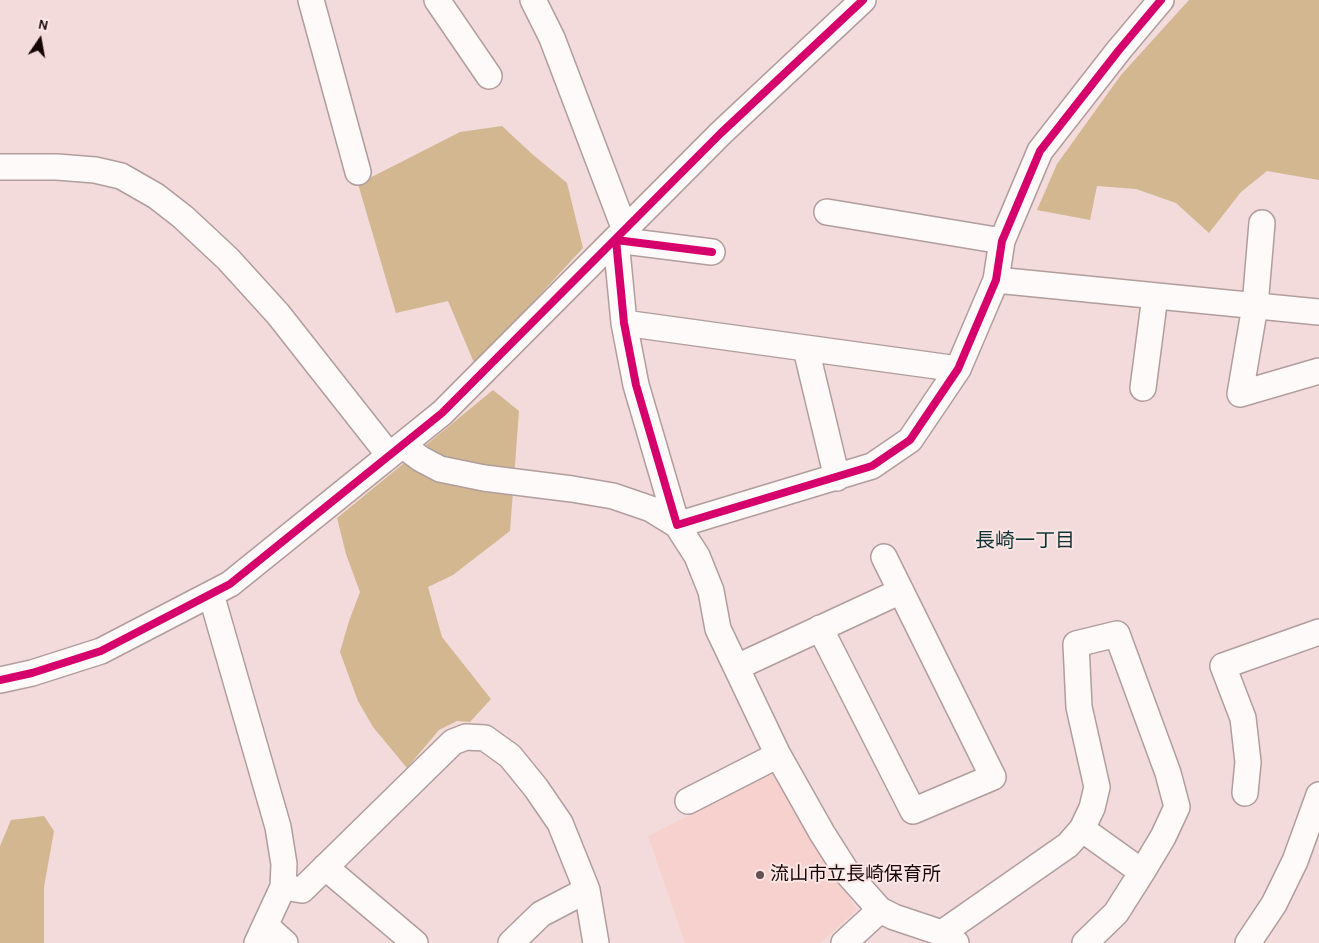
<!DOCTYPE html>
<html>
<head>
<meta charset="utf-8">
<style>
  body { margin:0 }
  #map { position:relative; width:1319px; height:943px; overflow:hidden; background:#f2dbda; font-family:Karla,sans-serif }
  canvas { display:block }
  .north { position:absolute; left:15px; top:15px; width:50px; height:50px; -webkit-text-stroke:4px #fce6e4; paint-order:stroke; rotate:12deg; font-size:14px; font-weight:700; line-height:20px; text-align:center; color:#160706 }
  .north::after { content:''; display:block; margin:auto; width:18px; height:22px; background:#160706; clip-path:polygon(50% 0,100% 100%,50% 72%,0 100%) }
</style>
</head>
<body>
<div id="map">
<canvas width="1319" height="943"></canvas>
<div class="north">N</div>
</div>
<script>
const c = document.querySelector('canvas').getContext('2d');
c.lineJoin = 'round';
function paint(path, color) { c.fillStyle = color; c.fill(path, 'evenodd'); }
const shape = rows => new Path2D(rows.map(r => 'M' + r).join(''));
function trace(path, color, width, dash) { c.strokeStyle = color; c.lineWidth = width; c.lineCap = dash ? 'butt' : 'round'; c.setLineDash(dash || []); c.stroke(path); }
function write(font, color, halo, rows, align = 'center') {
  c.font = font + ' Karla,"Noto Sans JP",sans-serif'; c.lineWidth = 4; c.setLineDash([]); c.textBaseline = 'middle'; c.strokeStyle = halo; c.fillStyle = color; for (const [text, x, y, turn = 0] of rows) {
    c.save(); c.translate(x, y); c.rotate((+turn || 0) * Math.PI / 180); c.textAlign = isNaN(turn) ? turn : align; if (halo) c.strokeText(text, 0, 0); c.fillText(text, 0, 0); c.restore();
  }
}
const built = shape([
  [772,774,857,910,820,943,685,943,648,836]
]);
const forest = shape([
  [1189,0,1319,0,1319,180,1267,171,1241,192,1209,233,1176,203,1136,189,1097,186,1090,220,1037,210,1057,164,1121,75],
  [502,126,531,153,567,183,583,248,475,365,448,301,396,313,358,184,460,132],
  [493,390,519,411,510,531,453,575,428,587,442,637,491,699,470,722,457,721,439,730,407,768,373,727,358,701,340,652,349,621,360,592,346,554,337,518],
  [44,816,54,831,44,887,44,943,0,943,0,846,11,820]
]);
const street = shape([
  [311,0,358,172],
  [437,0,489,76],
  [533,0,552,38,625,230],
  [0,167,57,167,95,170,121,176,156,196,183,217,228,259,278,314,389,455],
  [827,212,1002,241],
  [1262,223,1255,306,1240,394,1319,371],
  [712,252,616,240,624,323,636,385,677,525,872,466,910,440,958,369,996,280,1002,241,1040,151,1119,50,1161,0],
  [996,280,1319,312],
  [624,323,958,369],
  [806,349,837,478],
  [1143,388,1155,296],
  [402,445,421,459,440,469,484,478,572,489,613,496,651,509,677,525,697,556,711,591,718,629,778,755,822,833,848,874,880,910,894,917,942,933,956,943],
  [211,594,278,827,284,864,283,887,257,943],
  [820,628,913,811,993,777,884,557],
  [737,667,901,591],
  [0,680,32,673,101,651,230,584,442,413,721,133,863,0],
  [1245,793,1248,762,1243,718,1223,666,1319,632],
  [688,801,778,755],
  [1082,829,1142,872],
  [325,867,415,943],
  [283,887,302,890,453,742,466,737,485,738,510,756,536,788,560,823,587,890,596,943],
  [266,926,285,943],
  [942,933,1068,845,1082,829,1092,808,1097,787,1079,707,1076,644,1117,634,1168,773,1177,807,1163,837,1142,872,1116,913,1085,943],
  [511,943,541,914,587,890],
  [844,943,880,910],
  [1248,943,1274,904,1295,861,1319,795]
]);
const cycleway = shape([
  [712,252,616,240,624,323,636,385,677,525,872,466,910,440,958,369,996,280,1002,241,1040,151,1119,50,1161,0],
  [0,680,32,673,101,651,230,584,442,413,721,133,863,0]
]);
const markers = [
  [760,875,5,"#635150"]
];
const poiNames = [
  ["流山市立長崎保育所",770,875]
];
const neighbourhoodNames = [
  ["長崎一丁目",1025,541]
];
paint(built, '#f6d1ce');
paint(forest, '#d2b791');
trace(street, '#b19d9c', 28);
trace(street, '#fdfaf9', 25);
trace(cycleway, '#d6006c', 8);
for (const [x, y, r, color] of markers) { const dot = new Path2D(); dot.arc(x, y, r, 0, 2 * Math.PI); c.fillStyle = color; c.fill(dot); trace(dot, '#fce6e4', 2); }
write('19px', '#160706', '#fce6e4', poiNames, 'left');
write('20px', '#0f3236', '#fce6e4', neighbourhoodNames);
</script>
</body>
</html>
